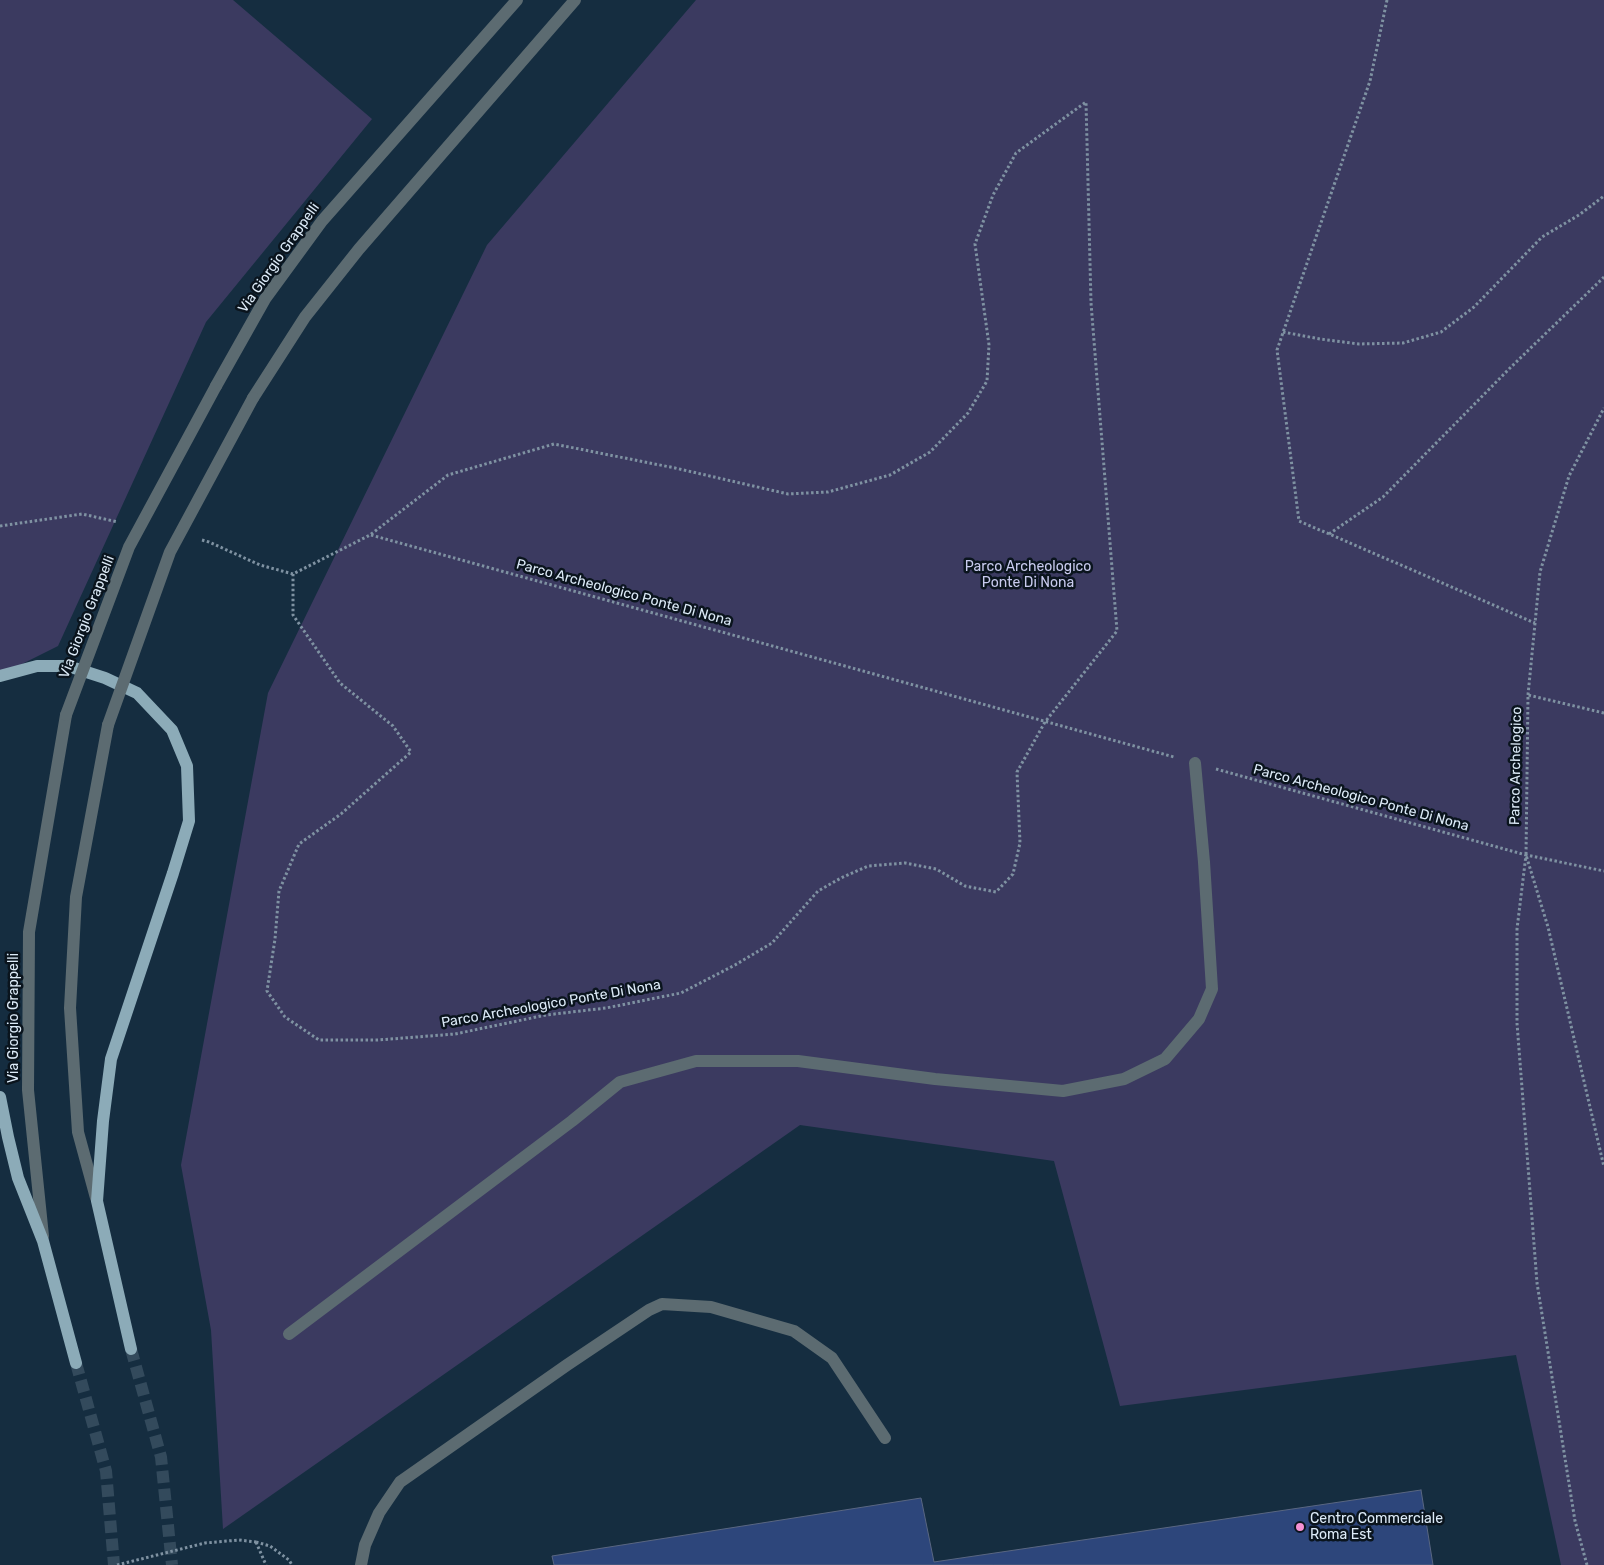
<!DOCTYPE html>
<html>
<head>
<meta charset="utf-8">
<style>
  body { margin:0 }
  canvas { display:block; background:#152d40 }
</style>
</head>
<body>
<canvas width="1604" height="1565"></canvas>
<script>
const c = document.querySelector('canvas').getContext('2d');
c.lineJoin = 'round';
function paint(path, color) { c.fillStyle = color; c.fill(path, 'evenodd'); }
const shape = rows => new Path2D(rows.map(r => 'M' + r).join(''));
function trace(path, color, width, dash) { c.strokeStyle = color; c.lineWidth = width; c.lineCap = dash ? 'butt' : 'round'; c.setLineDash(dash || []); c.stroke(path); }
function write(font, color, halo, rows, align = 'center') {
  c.font = font + ' Rubik,sans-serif'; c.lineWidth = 5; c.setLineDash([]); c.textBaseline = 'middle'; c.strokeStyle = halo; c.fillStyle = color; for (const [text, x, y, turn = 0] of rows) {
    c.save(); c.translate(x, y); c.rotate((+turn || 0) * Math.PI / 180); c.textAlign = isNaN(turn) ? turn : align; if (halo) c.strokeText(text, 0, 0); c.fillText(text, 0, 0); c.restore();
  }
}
const green = shape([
  [0,0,233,0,372,119,206,322,58,646,0,675],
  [696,0,1604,0,1604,1565,1561,1565,1516,1355,1120,1406,1054,1161,800,1125,223,1529,211,1330,181,1165,268,693,487,245]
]);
const building = shape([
  [1421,1490,1433,1565,554,1565,552,1556,921,1498,934,1562,1421,1490]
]);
const majorTunnel = shape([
  [131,1349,161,1457,172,1565],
  [76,1363,106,1471,114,1565]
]);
const path = shape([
  [1387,0,1370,81,1277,350,1299,521,1535,623],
  [1283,332,1320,339,1359,344,1403,343,1441,332,1474,307,1542,237,1579,215,1604,196],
  [0,526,82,514,118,522],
  [1329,534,1383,497,1510,368,1604,277],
  [371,535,1174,757],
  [202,540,209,542,260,565,293,574,370,535,448,475,554,444,675,468,788,494,828,492,890,475,930,452,968,413,987,381,989,345,975,244,993,195,1016,153,1086,102,1091,303,1117,631,1045,722,1017,772,1020,843,1013,874,996,892,965,886,936,869,905,863,868,866,841,878,818,891,772,943,735,965,681,993,606,1008,546,1015,455,1034,378,1040,319,1040,285,1017,267,991,275,939,279,891,299,844,341,814,411,752,393,726,340,683,293,615,293,574],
  [1528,695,1540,572,1569,476,1604,408],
  [1604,713,1528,695,1526,855,1548,927,1604,1167],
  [1216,769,1526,855],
  [256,1542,270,1546,289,1560,292,1565],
  [256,1542,266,1565],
  [1587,1565,1575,1521,1537,1283,1517,1023,1517,929,1526,855,1604,871]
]);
const minor = shape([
  [216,386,265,299,322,221,517,0],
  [253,398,305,317,359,249,575,0],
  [96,1198,78,1132,70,1008,76,897,108,725],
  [43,1236,28,1090,29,932,66,715],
  [289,1334,572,1121,620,1082,696,1061,798,1061,935,1079,1063,1091,1124,1079,1165,1059,1199,1019,1212,989,1204,862,1195,763],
  [361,1565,365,1545,379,1513,400,1482,567,1365,649,1310,662,1304,711,1307,794,1331,832,1358,885,1438]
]);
const major = shape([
  [0,676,37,666,68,666,105,678,137,693,172,730,187,766,189,821,173,873,111,1059,103,1121,97,1201,131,1349],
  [0,1097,8,1137,18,1178,43,1241,76,1363]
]);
const pathBridge = shape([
  [117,1565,205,1543,239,1540,256,1542]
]);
const minorBridge = shape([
  [66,715,129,547,216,386],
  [108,725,170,552,253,398]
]);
const markers = [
  [1300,1527,5,"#f491d3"]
];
const streetNames = [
  ["Via Giorgio Grappelli",279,258,-55],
  ["Parco Archeologico Ponte Di Nona",624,593,15],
  ["Via Giorgio Grappelli",87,617,-69],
  ["Parco Archelogico",1516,766,-89],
  ["Parco Archeologico Ponte Di Nona",1361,798,15],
  ["Parco Archeologico Ponte Di Nona",551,1004,-10],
  ["Via Giorgio Grappelli",14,1018,-90]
];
const parkNames = [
  ["Parco Archeologico",1028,567],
  ["Ponte Di Nona",1028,583]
];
const poiNames = [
  ["Centro Commerciale",1310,1519],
  ["Roma Est",1310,1535]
];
paint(green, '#3b3a60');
paint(building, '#2d467b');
trace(building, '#596681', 1);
trace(majorTunnel, '#334a5c', 12, [12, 6]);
trace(path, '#7f92a2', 3, [2.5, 2.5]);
trace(minor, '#5c6b71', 12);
trace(major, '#8cabb8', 12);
trace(pathBridge, '#7f92a2', 3, [2.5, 2.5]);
trace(minorBridge, '#5c6b71', 12);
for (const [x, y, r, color] of markers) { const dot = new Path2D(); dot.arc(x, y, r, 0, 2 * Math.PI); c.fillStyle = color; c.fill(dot); trace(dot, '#0a141d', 2); }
write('14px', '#ddebf8', '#0a141d', streetNames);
write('14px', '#c9cbef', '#0a141d', parkNames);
write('14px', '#ddebf8', '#0a141d', poiNames, 'left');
</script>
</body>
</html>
